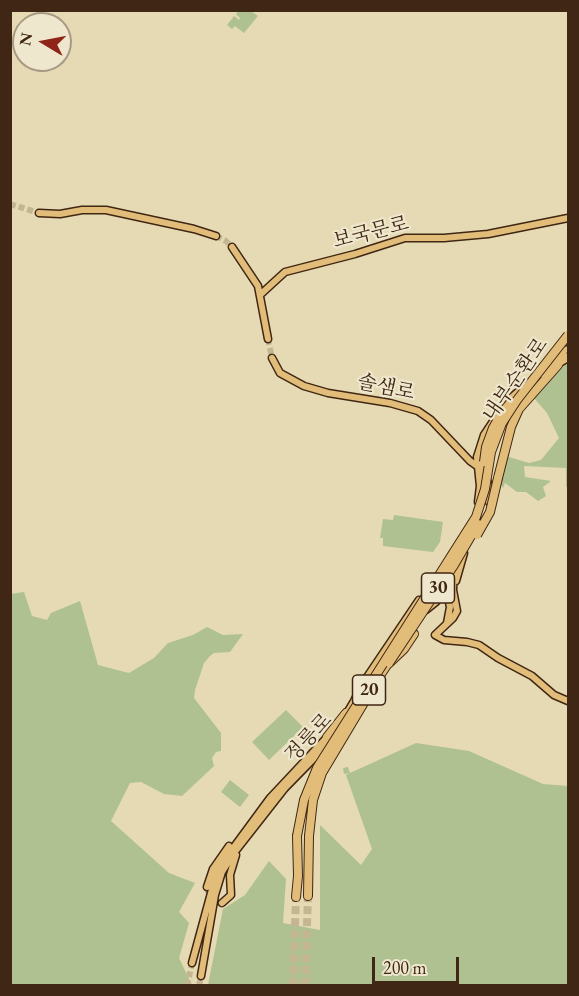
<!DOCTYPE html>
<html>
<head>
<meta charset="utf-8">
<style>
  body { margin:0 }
  #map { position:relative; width:579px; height:996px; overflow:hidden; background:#e5dab3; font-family:"EB Garamond",serif }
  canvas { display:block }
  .frame { position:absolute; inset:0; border:12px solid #402614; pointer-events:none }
  .north { position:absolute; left:12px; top:12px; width:60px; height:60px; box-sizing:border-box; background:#eee7ce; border:2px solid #a89a84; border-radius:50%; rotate:280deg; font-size:16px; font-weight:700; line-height:24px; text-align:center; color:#402614 }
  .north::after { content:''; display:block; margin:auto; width:21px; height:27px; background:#8f2418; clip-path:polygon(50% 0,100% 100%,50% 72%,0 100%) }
  .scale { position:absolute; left:372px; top:957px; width:87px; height:27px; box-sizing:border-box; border:3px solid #402614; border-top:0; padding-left:8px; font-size:18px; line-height:21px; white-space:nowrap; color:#402614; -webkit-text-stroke:4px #eee7ce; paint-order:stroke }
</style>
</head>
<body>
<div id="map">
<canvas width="579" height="996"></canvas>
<div class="frame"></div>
<div class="north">N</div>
<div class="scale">200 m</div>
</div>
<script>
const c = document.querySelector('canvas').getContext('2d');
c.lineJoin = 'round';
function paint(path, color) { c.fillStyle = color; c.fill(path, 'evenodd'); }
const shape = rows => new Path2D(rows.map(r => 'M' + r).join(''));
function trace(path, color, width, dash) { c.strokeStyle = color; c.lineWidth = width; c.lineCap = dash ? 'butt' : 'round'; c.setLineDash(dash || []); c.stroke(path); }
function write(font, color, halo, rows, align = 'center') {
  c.font = font + ' "EB Garamond","Noto Serif KR",serif'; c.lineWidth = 4.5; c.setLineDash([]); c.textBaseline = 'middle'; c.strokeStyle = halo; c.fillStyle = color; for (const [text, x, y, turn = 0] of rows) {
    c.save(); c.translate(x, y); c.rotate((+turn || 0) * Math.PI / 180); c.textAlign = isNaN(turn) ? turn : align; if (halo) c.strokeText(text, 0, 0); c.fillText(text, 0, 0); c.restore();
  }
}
const green = shape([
  [239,10,251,11,258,16,244,33,235,26,232,29,227,25,234,16,239,20,240,18,236,14],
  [568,362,568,489,566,486,566,468,524,466,525,477,551,481,543,487,546,496,538,501,526,492,517,492,505,483,503,488,495,479,496,466,499,454,529,463,541,460,559,438,547,413,533,397],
  [394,515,443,522,440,542,433,552,383,546,383,538,380,538,383,519,393,520],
  [24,592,32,616,47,620,51,613,80,601,98,665,129,673,154,658,168,643,193,635,207,627,223,635,243,634,230,652,214,653,210,656,204,663,195,690,194,698,221,733,221,751,216,752,212,758,214,766,182,796,164,794,141,782,130,783,111,821,169,873,195,883,179,912,189,923,179,958,192,985,11,985,10,594],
  [286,710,303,727,269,760,252,742],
  [416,743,469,751,543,784,568,786,568,985,208,985,223,909,245,895,269,861,286,879,283,923,320,930,320,825,361,865,372,849,346,775,349,773,344,774,343,768,348,767,350,773],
  [230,780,249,795,240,807,221,792]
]);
const majorTunnel = shape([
  [10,204,39,213],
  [216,236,226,241,232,247],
  [268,339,272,358],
  [207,887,210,901,214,903,222,903],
  [187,986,192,963],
  [199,986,201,976]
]);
const highwayTunnel = shape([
  [293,986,296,897],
  [305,986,308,896]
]);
const major = shape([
  [39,213,60,214,82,210,106,210,194,229,216,236],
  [232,247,258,286,268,339],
  [261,294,285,272,355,254,405,238,444,238,488,234,568,218],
  [554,357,560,352,568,349],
  [272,358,280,373,304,386,328,393,390,403,418,411,431,420,470,461,480,468],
  [555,366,568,358],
  [504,404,528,383],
  [483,460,483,469,490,489,489,502],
  [478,502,480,486,477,457,484,435,494,420],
  [454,566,453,590,457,611,453,618,435,635,444,640,467,642,479,645,498,658,532,676,554,695,568,701],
  [456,581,464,553],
  [426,610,436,602,443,591,447,592],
  [447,623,450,607,447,592,450,574],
  [344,718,354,701,363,683,419,600],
  [207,887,213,869,229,846],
  [222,903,231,895,230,875,236,855],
  [192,963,214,882,220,866,270,798,330,734],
  [201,976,215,895,222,872,234,853,285,788,332,740]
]);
const highway = shape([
  [541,373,563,355],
  [498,478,511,427,519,409,558,365],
  [377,680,387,665,404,649,414,634],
  [327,737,346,713],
  [308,896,309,836],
  [296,897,298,876,297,836]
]);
const highwayBridge = shape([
  [484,462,486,447,493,428,501,414,510,403],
  [477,535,490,512,498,478],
  [389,663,454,565,478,524],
  [297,836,304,800,317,768,476,517,485,489,491,452,502,423,517,400,568,335],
  [309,836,313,800,322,773,371,691]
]);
const shields = [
  [438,588,33],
  [369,690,33]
];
const shieldNames = [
  ["30",438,588],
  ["20",369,690]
];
const streetNames = [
  ["보국문로",371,233,-14],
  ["내부순환로",516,380,-55],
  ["솔샘로",386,388,12],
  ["정릉로",309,738,-47]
];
paint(green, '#afc191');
trace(majorTunnel, '#c4b693', 6, [6, 3]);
trace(highwayTunnel, '#c4b693', 8, [8, 4]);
trace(major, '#402614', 9);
trace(highway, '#402614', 10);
trace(major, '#e2bd7a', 6);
trace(highway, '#e2bd7a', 8);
trace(highwayBridge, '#402614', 10, []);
trace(highwayBridge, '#e2bd7a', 8);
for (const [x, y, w] of shields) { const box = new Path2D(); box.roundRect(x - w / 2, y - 15, w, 30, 4.5); c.fillStyle = '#eee7ce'; c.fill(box); trace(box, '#402614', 1.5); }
write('bold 18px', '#402614', null, shieldNames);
write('20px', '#402614', '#eee7ce', streetNames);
</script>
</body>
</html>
